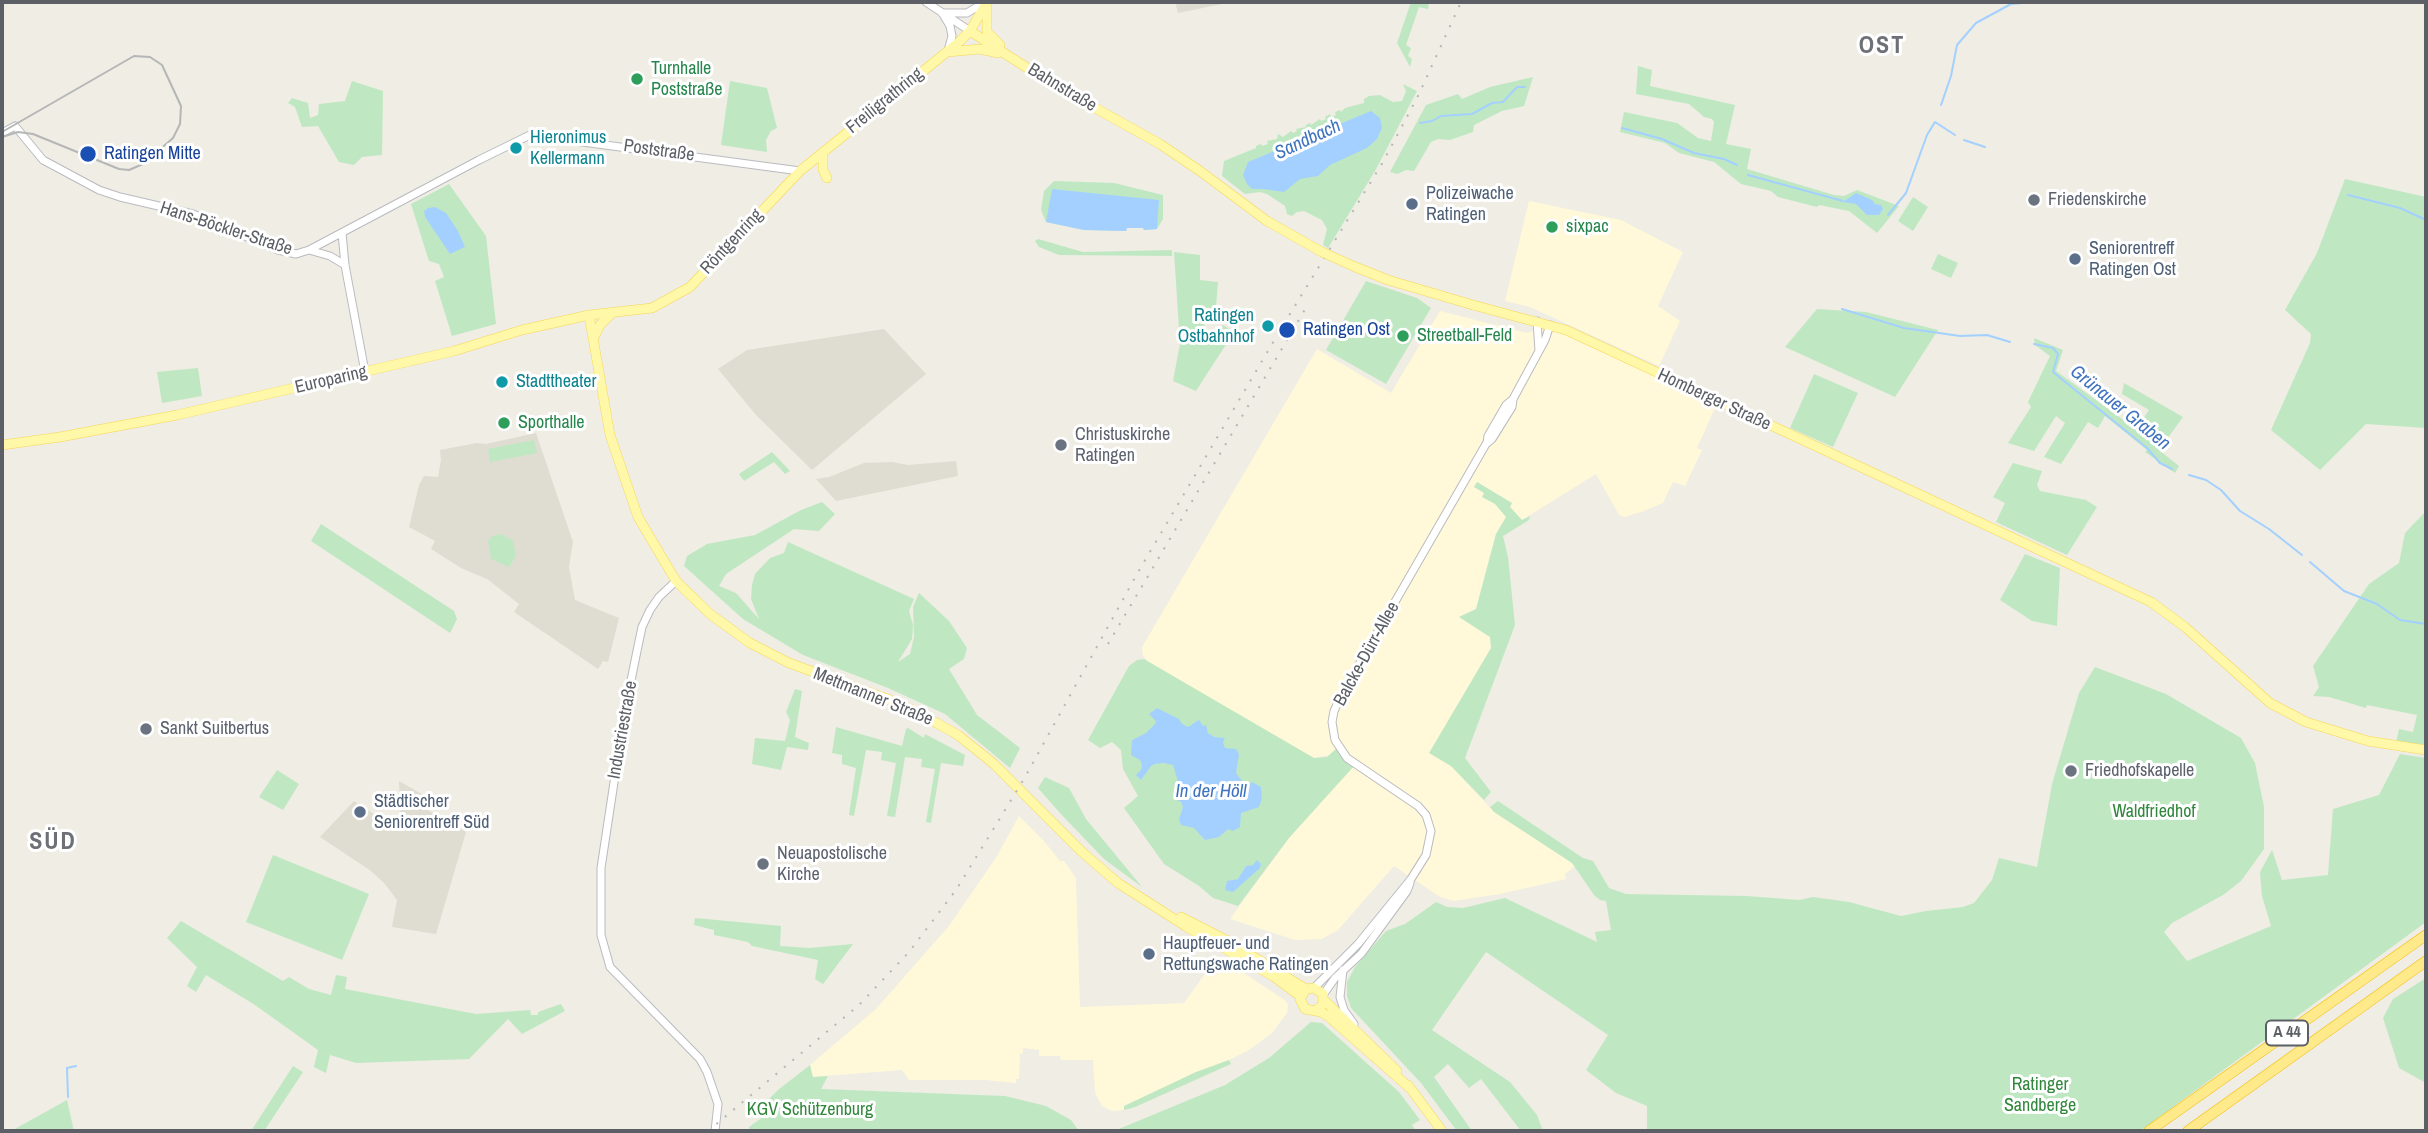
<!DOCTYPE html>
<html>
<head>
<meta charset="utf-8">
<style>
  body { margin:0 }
  #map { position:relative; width:2428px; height:1133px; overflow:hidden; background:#efede4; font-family:"Archivo Narrow",sans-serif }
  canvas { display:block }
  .frame { position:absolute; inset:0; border:4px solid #5c5f65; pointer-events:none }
</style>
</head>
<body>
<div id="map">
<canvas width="2428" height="1133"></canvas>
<div class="frame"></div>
</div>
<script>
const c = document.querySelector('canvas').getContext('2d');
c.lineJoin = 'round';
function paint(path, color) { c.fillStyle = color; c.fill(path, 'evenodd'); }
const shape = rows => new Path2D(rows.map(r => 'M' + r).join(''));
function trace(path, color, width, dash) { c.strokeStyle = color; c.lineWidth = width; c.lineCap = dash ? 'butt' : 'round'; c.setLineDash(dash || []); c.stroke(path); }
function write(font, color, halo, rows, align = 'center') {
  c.font = font + ' "Archivo Narrow",sans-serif'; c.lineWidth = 6; c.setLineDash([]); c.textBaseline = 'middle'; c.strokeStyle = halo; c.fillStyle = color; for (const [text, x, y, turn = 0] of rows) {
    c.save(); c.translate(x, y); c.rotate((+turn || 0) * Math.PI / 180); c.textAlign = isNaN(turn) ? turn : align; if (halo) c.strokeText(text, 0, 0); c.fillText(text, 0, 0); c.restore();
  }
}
const commercial = shape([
  [1529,201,1621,220,1683,252,1658,306,1680,321,1659,366,1530,307,1505,301],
  [1440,311,1527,333,1550,325,1718,401,1697,448,1702,450,1685,486,1673,482,1663,503,1644,511,1624,517,1619,515,1596,474,1522,520,1510,507,1512,503,1477,482,1474,487,1485,493,1483,497,1495,504,1506,517,1496,534,1476,609,1459,617,1490,637,1491,648,1430,753,1451,766,1494,812,1572,863,1575,866,1565,874,1566,879,1500,894,1454,901,1440,897,1394,866,1338,930,1322,939,1295,940,1230,919,1289,838,1354,765,1330,755,1314,758,1150,664,1143,656,1142,647,1317,349,1391,393],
  [1019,816,1043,840,1060,861,1064,861,1076,878,1080,1007,1184,1003,1218,956,1286,1001,1288,1006,1287,1013,1272,1033,1249,1050,1229,1060,1196,1072,1125,1106,1124,1110,1112,1111,1102,1106,1095,1093,1093,1060,1061,1060,1060,1056,1039,1056,1039,1050,1023,1048,1023,1053,1020,1054,1019,1079,1016,1079,1016,1083,985,1080,909,1080,902,1070,812,1077,810,1065,876,1009,949,926,997,856]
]);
const education = shape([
  [1175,2,1226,2,1227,3,1178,13],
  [884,329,926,374,812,470,756,415,718,369,747,350],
  [536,433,573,542,569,567,575,600,619,618,608,662,603,661,598,669,514,612,519,604,487,579,461,568,431,549,435,541,409,527,419,485,424,476,438,477,441,460,440,450,477,443,486,444],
  [956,461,958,476,836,501,816,479,829,477,864,463,892,462,908,465],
  [399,781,427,797,421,806,466,832,436,934,392,927,397,900,385,884,371,871,320,837,354,801,389,824,401,824]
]);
const green = shape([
  [1411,2,1429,2,1428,9,1419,7,1406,45,1411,48,1408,56,1412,59,1410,67,1397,43],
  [1638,66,1652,70,1650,86,1735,105,1726,144,1751,149,1747,169,1834,195,1844,196,1857,190,1899,206,1877,233,1849,211,1819,205,1817,207,1778,197,1771,191,1741,184,1714,162,1679,153,1665,143,1620,132,1624,112,1677,123,1698,138,1711,141,1714,122,1712,119,1704,117,1689,104,1636,94],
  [1533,77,1524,106,1502,111,1474,125,1473,132,1450,140,1438,139,1431,142,1414,171,1406,170,1397,174,1390,172,1426,105,1458,94,1462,99,1490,87],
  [352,81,383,91,382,155,362,157,354,165,339,162,318,126,302,127,295,107,288,103,292,98,308,103,310,118,318,115,319,104,345,101],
  [730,81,767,88,777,128,771,131,766,140,767,152,721,145],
  [1403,84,1417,91,1375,171,1328,248,1323,245,1327,229,1322,220,1304,211,1297,212,1292,216,1287,214,1285,206,1267,194,1260,192,1245,194,1222,176,1224,161,1256,148,1256,146,1261,144,1262,146,1268,144,1267,141,1277,139,1278,134,1283,137,1291,131,1293,133,1297,131,1296,129,1306,127,1306,125,1310,123,1311,125,1320,119,1321,121,1326,119,1325,117,1330,114,1331,117,1336,115,1335,112,1340,110,1341,112,1345,108,1364,103,1364,99,1369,96,1380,95,1393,102,1402,101,1406,91],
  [2345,179,2426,197,2426,428,2366,424,2320,470,2271,430,2310,343,2311,334,2285,310,2317,253],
  [1054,181,1114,183,1163,195,1163,219,1157,229,1144,230,1143,228,1127,228,1126,231,1084,230,1046,222,1041,210,1044,191],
  [449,184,486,236,496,324,452,336,435,281,444,277,439,264,429,261,411,204],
  [1913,197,1928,207,1913,231,1898,221],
  [1038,239,1083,252,1172,250,1172,256,1059,255,1039,247,1035,241],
  [1174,252,1200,255,1200,280,1218,282,1216,307,1203,314,1205,329,1217,336,1223,325,1234,332,1196,391,1173,381,1180,344],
  [1938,254,1958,263,1951,278,1931,269],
  [1366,281,1417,298,1431,308,1386,384,1326,350],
  [1817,309,1866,312,1938,330,1895,397,1785,347],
  [2034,338,2063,350,2056,371,2136,429,2149,410,2122,394,2124,383,2183,417,2159,450,2179,466,2175,473,2145,452,2147,450,2105,416,2098,428,2088,422,2061,464,2044,457,2065,423,2056,416,2034,451,2008,443,2031,407,2028,402,2050,356,2035,345],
  [198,368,202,396,162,403,157,372],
  [1814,374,1858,393,1833,447,1790,428],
  [534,440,537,453,490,462,488,449],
  [772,452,790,471,785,474,774,462,744,481,739,474],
  [2013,463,2042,471,2037,485,2040,491,2086,500,2097,507,2067,555,1996,522,2005,503,1993,497],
  [1477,482,1512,503,1510,507,1522,520,1530,516,1529,520,1503,536,1508,557,1515,625,1465,758,1491,792,1484,800,1451,766,1429,753,1491,648,1490,637,1459,617,1476,609,1496,534,1506,517,1495,504,1482,497,1484,493,1474,487],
  [822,502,835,514,819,531,794,529,726,574,719,586,736,593,759,619,751,599,752,585,755,574,770,558,784,553,788,542,914,599,909,611,913,625,912,639,898,662,910,654,914,637,913,607,919,593,949,621,967,648,964,659,949,669,977,715,1020,748,1010,768,945,714,888,688,803,655,743,619,684,566,687,556,707,544,755,535,801,510],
  [2426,511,2426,744,2415,746,2396,743,2399,729,2413,732,2417,715,2367,705,2366,708,2329,697,2313,696,2319,687,2313,666,2369,584,2399,563,2405,533],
  [321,524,454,611,457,619,450,633,311,541],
  [503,534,504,536,513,540,516,556,509,567,491,559,488,541,492,536],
  [2025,554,2060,568,2057,626,2032,621,2000,600],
  [1144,659,1314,758,1327,757,1338,747,1355,765,1289,838,1238,906,1213,898,1199,886,1164,864,1124,808,1138,796,1123,769,1121,750,1112,742,1100,748,1088,740,1129,666,1137,660],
  [2095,667,2166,694,2241,738,2255,763,2264,807,2264,849,2241,881,2223,895,2172,923,2164,932,2187,961,2271,926,2262,896,2260,872,2272,850,2282,880,2328,875,2333,809,2379,795,2400,754,2426,758,2426,922,2140,1131,1647,1131,1647,1106,1616,1093,1586,1070,1608,1035,1486,952,1432,1030,1510,1082,1537,1115,1543,1131,1521,1131,1481,1079,1469,1088,1448,1064,1434,1077,1472,1131,1457,1131,1421,1083,1351,1008,1347,996,1347,982,1355,967,1386,931,1405,924,1436,902,1447,907,1463,908,1505,898,1597,942,1595,932,1611,930,1606,901,1600,900,1594,895,1572,863,1494,812,1490,807,1498,801,1583,858,1593,861,1609,888,1626,894,1747,896,1799,900,1813,897,1849,902,1901,916,1926,911,1963,907,1974,903,1992,880,1999,858,2037,867,2052,784,2079,693],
  [795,689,802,691,795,737,809,743,808,750,787,747,781,770,752,764,755,738,785,741,790,720,786,712],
  [836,727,902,746,906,729,908,728,924,738,925,734,965,755,963,766,941,763,931,823,926,822,935,769,921,767,922,759,905,757,895,817,887,816,896,763,881,760,882,752,866,750,854,816,849,815,856,768,842,764,842,755,832,753],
  [277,770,299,784,283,810,259,797],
  [1045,777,1069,788,1086,819,1142,887,1104,859,1060,813,1038,788],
  [273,855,369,894,342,960,246,922],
  [695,918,781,926,780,946,809,948,853,944,823,984,815,979,818,960,752,946,748,942,714,935,714,930,694,925],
  [181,921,283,981,289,977,309,989,331,995,336,975,347,977,345,989,476,1014,530,1010,531,1015,538,1015,538,1012,561,1004,565,1011,522,1034,508,1019,469,1059,356,1063,330,1055,326,1073,314,1067,318,1050,255,1005,206,975,196,992,187,986,197,967,167,938],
  [2426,978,2426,1083,2399,1068,2383,1018,2393,999],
  [1311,1022,1322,1023,1399,1092,1420,1120,1412,1125,1416,1131,1114,1131,1225,1085,1269,1058],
  [1229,1060,1231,1064,1135,1107,1124,1110,1124,1106,1196,1072],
  [810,1065,813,1077,828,1076,821,1089,1005,1096,1046,1106,1071,1120,1079,1131,749,1131,749,1127,763,1117,759,1109,778,1090],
  [293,1066,303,1072,264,1131,251,1131],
  [67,1100,74,1131,12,1131,13,1130]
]);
const water = shape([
  [1371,111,1380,118,1382,128,1377,139,1367,148,1330,165,1318,176,1300,179,1284,192,1263,189,1252,189,1247,184,1243,175,1248,162],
  [1052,189,1159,200,1157,229,1144,230,1143,228,1127,228,1126,231,1084,230,1046,222],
  [1856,193,1872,200,1875,204,1881,205,1883,209,1879,215,1867,215,1856,204,1843,202],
  [435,207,446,213,458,231,465,247,450,254,425,217,424,211,428,208],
  [1157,708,1179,719,1182,724,1188,727,1199,720,1203,726,1206,725,1208,733,1214,737,1225,738,1223,742,1225,748,1236,749,1239,754,1236,773,1244,784,1248,785,1252,782,1261,787,1262,798,1259,807,1241,813,1240,827,1233,831,1228,829,1219,837,1205,840,1194,828,1181,825,1179,819,1183,807,1181,802,1177,800,1180,788,1173,765,1163,763,1155,764,1151,766,1141,780,1136,775,1141,770,1142,765,1140,760,1131,755,1132,740,1146,733,1155,724,1156,721,1149,714],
  [1257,860,1261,864,1260,868,1233,892,1225,890,1227,881,1238,879,1246,866,1253,865]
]);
const stream = shape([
  [1941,105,1951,76,1957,45,1976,23,2011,4,2032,2],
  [1420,123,1432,121,1441,116,1472,114,1492,103,1503,102,1517,87,1525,87],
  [1622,128,1662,139,1694,153,1724,159,1737,165],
  [1964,140,1985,147],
  [1748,175,1843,201],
  [2348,195,2400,208,2426,220],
  [1888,215,1906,193,1927,135,1935,122,1955,135],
  [1842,309,1904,328,1960,336,1987,335,2010,342],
  [2034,344,2053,348,2058,354,2053,372,2147,448,2160,463,2172,469],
  [2189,475,2206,480,2221,490,2240,511,2269,529,2302,555],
  [2310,562,2344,591,2377,604,2400,620,2426,624],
  [68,1097,67,1068,76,1066]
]);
const minor = shape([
  [926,2,970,31],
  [942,13,967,13,985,2],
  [944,16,950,26,952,36,948,51],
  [2,133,15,126,43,160,99,190,120,197,193,214,278,250,296,254,309,250,479,160,530,135,800,171],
  [342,233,345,265,365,372],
  [309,250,330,256,345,265],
  [1537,321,1539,351],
  [1487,443,1488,436,1506,405,1512,400],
  [676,581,659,597,650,610,642,627,638,646,625,710,601,868,601,935,610,967,700,1059,707,1072,718,1104,715,1131],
  [1343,970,1340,997,1344,1010,1354,1024],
  [1314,988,1358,944,1411,879,1426,855,1431,831,1426,815,1418,806,1347,758,1335,740,1332,722,1334,711,1343,692,1486,444,1492,439,1512,407,1513,399,1545,340,1550,325],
  [1323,995,1335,978,1361,954,1372,939,1407,891,1410,883]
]);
const major = shape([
  [987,8,987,32,1000,45],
  [970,31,1052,84,1160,144,1200,171,1267,221],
  [947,52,980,49,998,53],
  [823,152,823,170,827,178],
  [1473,305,1566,330,2151,602,2185,627,2270,703,2306,722,2368,741,2426,750],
  [589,315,610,435,638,517,676,581,710,614,750,643,789,663,890,700,917,712,958,735,994,764,1082,852,1118,883,1187,927,1273,976,1300,996],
  [593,339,600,325,612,313],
  [2,445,60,437,177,415,454,351,522,330,589,315,652,308,690,287,800,171,959,42,970,31,987,2],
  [1181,917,1228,941,1306,989],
  [1324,1000,1397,1071],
  [1316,1011,1323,1004,1323,994,1314,988,1306,989,1300,999,1305,1009,1321,1012,1328,1016,1411,1089],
  [1408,1085,1442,1131]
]);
const highway = shape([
  [2149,1131,2426,935],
  [2188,1131,2426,961]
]);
const tram = shape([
  [2,132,134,56,150,57,162,65,181,106,180,124,173,138,143,164,129,170,119,169,33,134,18,132,2,137]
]);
const rail = shape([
  [1108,644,1307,306],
  [708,1131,859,1005,909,952,956,890,1024,779,1137,574,1282,327,1383,162,1419,94,1461,2]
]);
const majorBridge = shape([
  [1267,221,1322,252,1353,266,1388,280,1473,305]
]);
const markers = [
  [637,79,7,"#2e9e5b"],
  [516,148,7,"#0f9aa8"],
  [88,154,9,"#1a4fb4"],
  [2034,200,7,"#6b7280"],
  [1412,204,7,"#5c6f8a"],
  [1552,227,7,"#2e9e5b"],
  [2075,259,7,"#5c6f8a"],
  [1268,326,7,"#0f9aa8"],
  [1287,330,9,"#1a4fb4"],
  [1403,336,7,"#2e9e5b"],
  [502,382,7,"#0f9aa8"],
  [504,423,7,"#2e9e5b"],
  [1061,445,7,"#6b7280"],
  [146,729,7,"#6b7280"],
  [2071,771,7,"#6b7280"],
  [360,812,7,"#5c6f8a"],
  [763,864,7,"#6b7280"],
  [1149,954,7,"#5c6f8a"]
];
const shields = [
  [2287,1033,42]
];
const shieldNames = [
  ["A 44",2287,1033]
];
const leisureNames = [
  ["Turnhalle",651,69],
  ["Poststraße",651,90],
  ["sixpac",1566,227],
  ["Streetball-Feld",1417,336],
  ["Sporthalle",518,423]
];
const streetNames = [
  ["Bahnstraße",1062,88,31],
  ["Freiligrathring",885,101,-39],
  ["Poststraße",659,151,8],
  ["Hans-Böckler-Straße",226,229,18],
  ["Röntgenring",732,242,-47],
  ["Europaring",331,380,-13],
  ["Homberger Straße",1714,400,25],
  ["Balcke-Dürr-Allee",1367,654,-61],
  ["Mettmanner Straße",873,697,22],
  ["Industriestraße",623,730,-80]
];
const cultureNames = [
  ["Hieronimus",530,138],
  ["Kellermann",530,159],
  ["Ratingen",1254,316,"right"],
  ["Ostbahnhof",1254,337,"right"],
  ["Stadttheater",516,382]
];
const transitNames = [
  ["Ratingen Mitte",104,154],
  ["Ratingen Ost",1303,330]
];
const serviceNames = [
  ["Polizeiwache",1426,194],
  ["Ratingen",1426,215],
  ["Seniorentreff",2089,249],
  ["Ratingen Ost",2089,270],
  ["Städtischer",374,802],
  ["Seniorentreff Süd",374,823],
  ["Hauptfeuer- und",1163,944],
  ["Rettungswache Ratingen",1163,965]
];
const worshipNames = [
  ["Friedenskirche",2048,200],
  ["Christuskirche",1075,435],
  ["Ratingen",1075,456],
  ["Sankt Suitbertus",160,729],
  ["Friedhofskapelle",2085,771],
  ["Neuapostolische",777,854],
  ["Kirche",777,875]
];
const parkNames = [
  ["Waldfriedhof",2154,812],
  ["Ratinger",2040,1085],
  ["Sandberge",2040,1106],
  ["KGV Schützenburg",810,1110]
];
const waterNames = [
  ["Sandbach",1308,140,-25],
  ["Grünauer Graben",2120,408,39],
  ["In der Höll",1211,792]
];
const districtNames = [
  ["OST",1882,47],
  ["SÜD",53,843]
];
paint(commercial, '#fff9d9');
paint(education, '#dfddd2');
paint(green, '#bfe8c2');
paint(water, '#a4d0ff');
trace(stream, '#a4d0ff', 2);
trace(minor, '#b9bbc0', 9);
trace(major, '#f7d655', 10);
trace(highway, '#f3ba00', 11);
trace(minor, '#fff', 7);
trace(major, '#fff8a9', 9);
trace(highway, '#ffea8b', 10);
trace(tram, '#b5b6b6', 2);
trace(rail, '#b5b6b6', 2, [2, 9]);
trace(majorBridge, '#f7d655', 10, []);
trace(majorBridge, '#fff8a9', 9);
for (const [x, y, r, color] of markers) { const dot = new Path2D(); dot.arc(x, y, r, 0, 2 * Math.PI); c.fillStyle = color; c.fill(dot); trace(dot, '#fff', 2.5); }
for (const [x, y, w] of shields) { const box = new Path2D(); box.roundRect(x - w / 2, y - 12.5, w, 25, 5); c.fillStyle = '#fff'; c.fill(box); trace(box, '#5c5f65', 2); }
write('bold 16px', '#5c5f65', null, shieldNames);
write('18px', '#27864d', '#fff', leisureNames, 'left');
write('18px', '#5c5f65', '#fff', streetNames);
write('18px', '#0d838f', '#fff', cultureNames, 'left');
write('18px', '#164399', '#fff', transitNames, 'left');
write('18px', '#4e5e75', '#fff', serviceNames, 'left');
write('18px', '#5b616d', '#fff', worshipNames, 'left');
write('18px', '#31873c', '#fff', parkNames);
write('italic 19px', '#3f73bf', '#fff', waterNames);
c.letterSpacing = '2px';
write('bold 24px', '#6d7177', '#fff', districtNames);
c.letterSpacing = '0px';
</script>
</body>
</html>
